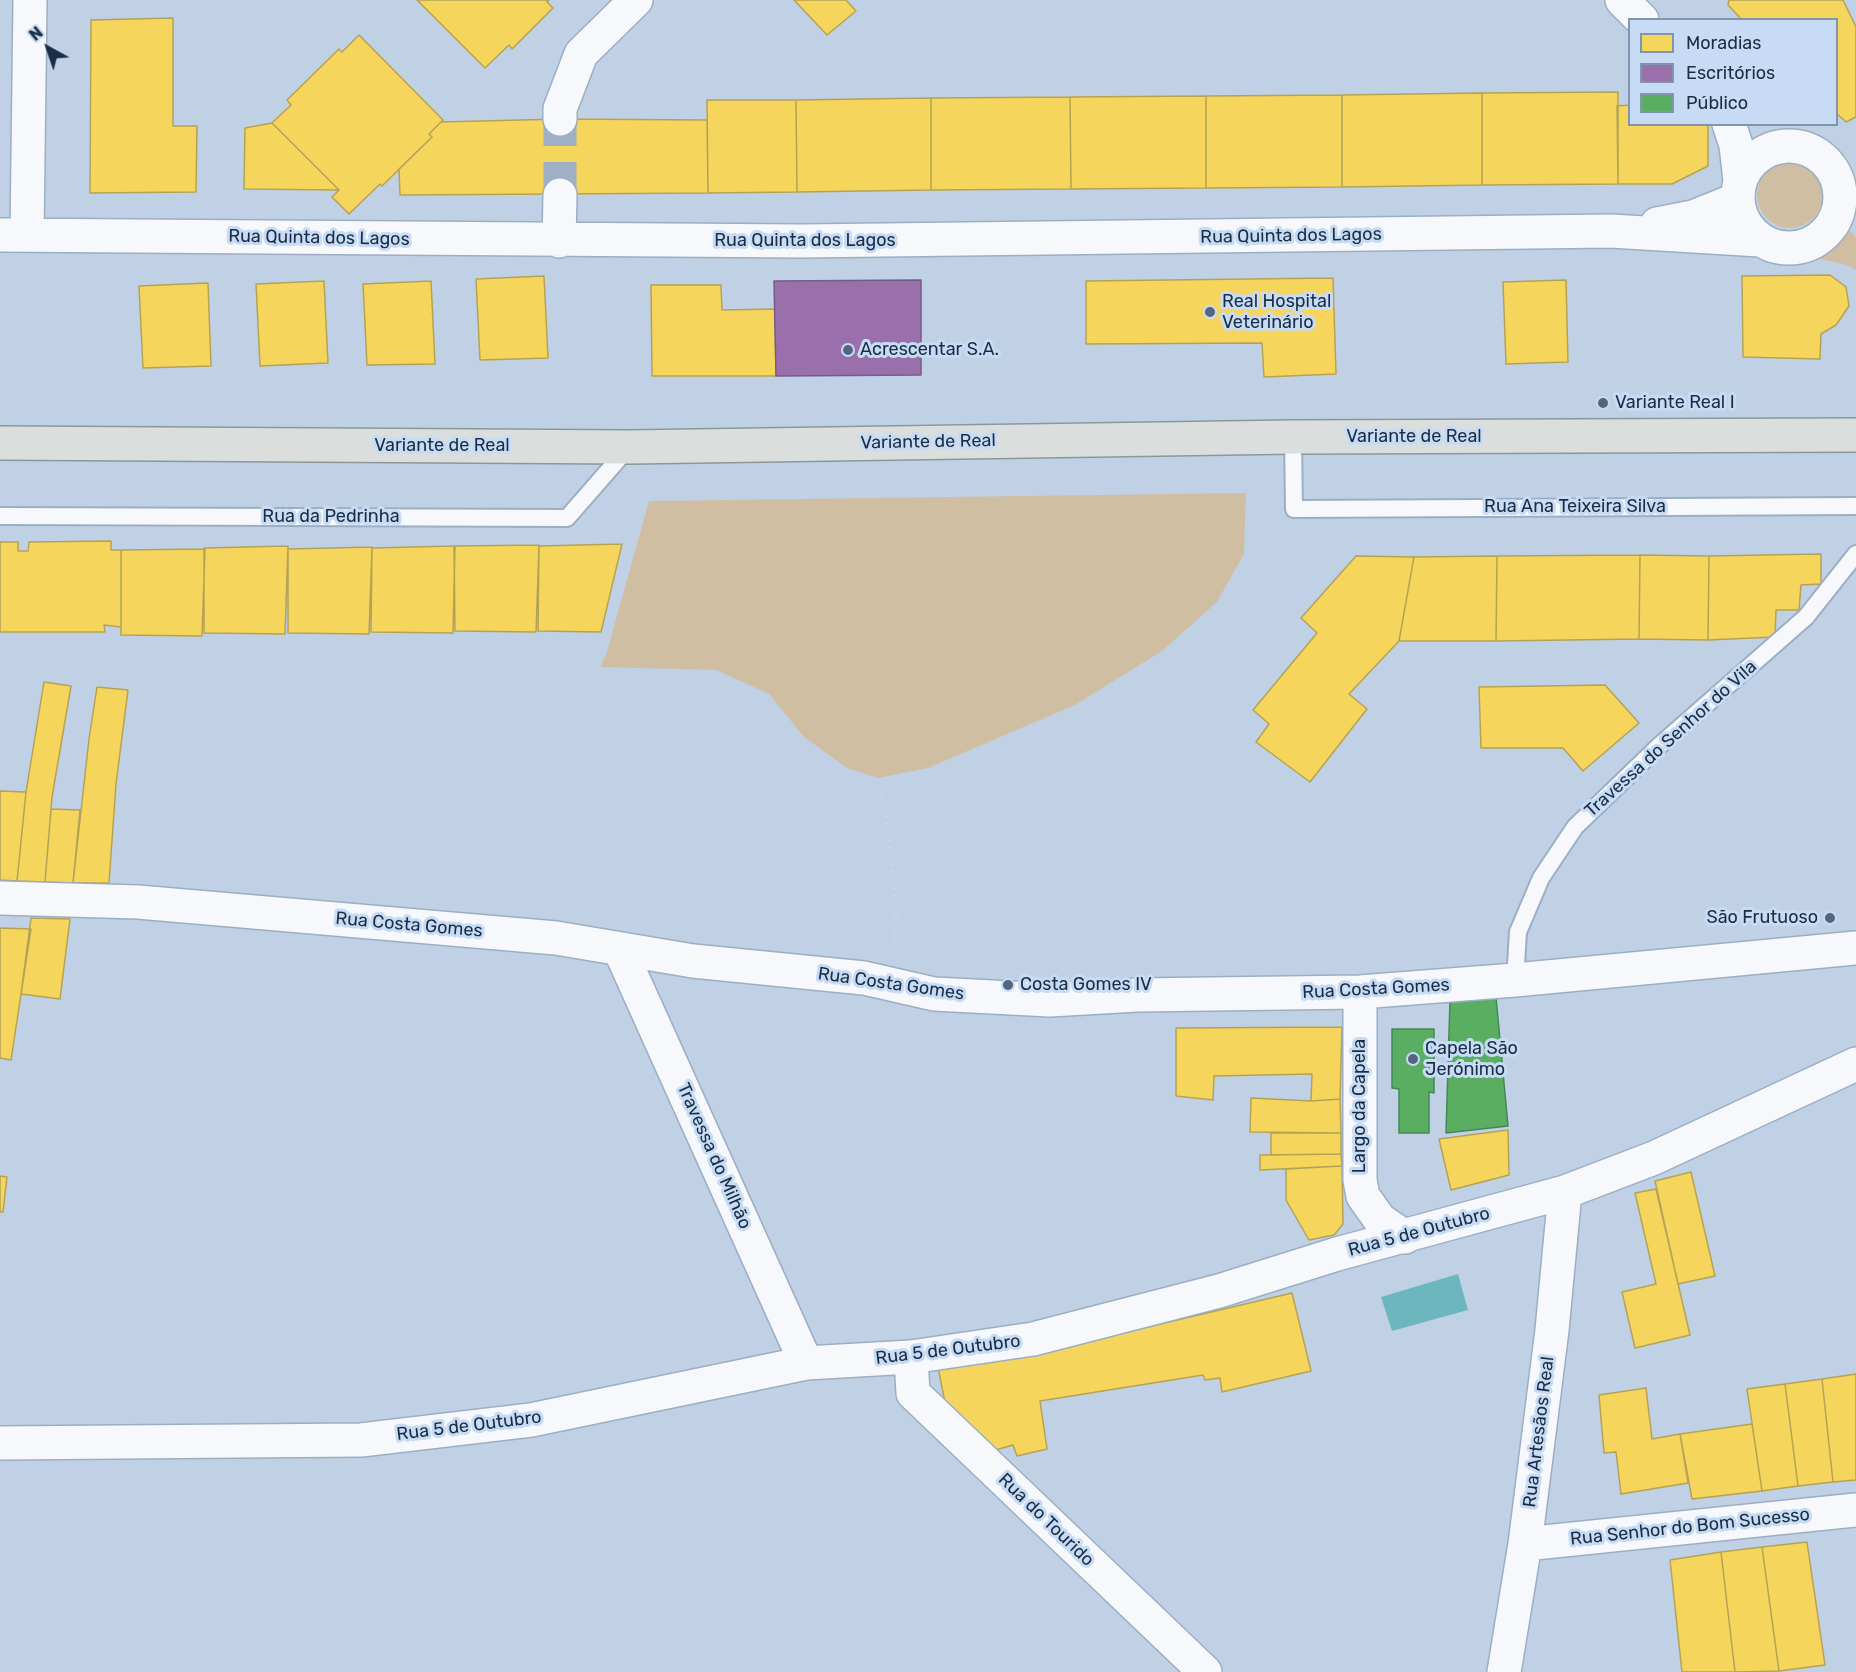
<!DOCTYPE html>
<html>
<head>
<meta charset="utf-8">
<style>
  body { margin:0 }
  #map { position:relative; width:1856px; height:1672px; overflow:hidden; background:#c0d1e6; font-family:Rubik,sans-serif }
  canvas { display:block }
  .legend { position:absolute; left:1628px; top:18px; width:210px; height:108px; box-sizing:border-box; background:#c7dbf4; border:2px solid #8195ae; margin:0; padding:8px 10px; list-style:none; font-size:18px; color:#192d45 }
  .legend li { display:flex; align-items:center; gap:12px; height:30px }
  .legend b { width:30px; border:2px solid #8195ae }
  .north { position:absolute; left:18px; top:18px; width:60px; height:60px; -webkit-text-stroke:4px #c7dbf4; paint-order:stroke; rotate:320deg; font-size:16px; font-weight:700; line-height:24px; text-align:center; color:#192d45 }
  .north::after { content:''; display:block; margin:auto; width:21px; height:27px; background:#192d45; clip-path:polygon(50% 0,100% 100%,50% 72%,0 100%) }
</style>
</head>
<body>
<div id="map">
<canvas width="1856" height="1672"></canvas>
<ul class="legend">
<li><b style="height:16px;background:#f6d55c"></b>Moradias</li>
<li><b style="height:16px;background:#9970ab"></b>Escritórios</li>
<li><b style="height:16px;background:#5aae61"></b>Público</li>
</ul>
<div class="north">N</div>
</div>
<script>
const c = document.querySelector('canvas').getContext('2d');
c.lineJoin = 'round';
function paint(path, color) { c.fillStyle = color; c.fill(path, 'evenodd'); }
const shape = rows => new Path2D(rows.map(r => 'M' + r).join(''));
function trace(path, color, width, dash) { c.strokeStyle = color; c.lineWidth = width; c.lineCap = dash ? 'butt' : 'round'; c.setLineDash(dash || []); c.stroke(path); }
function write(font, color, halo, rows, align = 'center') {
  c.font = font + ' Rubik,sans-serif'; c.lineWidth = 6; c.setLineDash([]); c.textBaseline = 'middle'; c.strokeStyle = halo; c.fillStyle = color; for (const [text, x, y, turn = 0] of rows) {
    c.save(); c.translate(x, y); c.rotate((+turn || 0) * Math.PI / 180); c.textAlign = isNaN(turn) ? turn : align; if (halo) c.strokeText(text, 0, 0); c.fillText(text, 0, 0); c.restore();
  }
}
const green = shape([
  '1757 195a33 33 0 1 1 66 0a33 33 0 1 1-66 0Z',
  [1847,228,1856,237,1856,270,1847,265,1810,257,1828,249],
  [1246,493,1244,554,1217,602,1162,651,1075,705,928,768,878,778,847,768,804,737,769,694,716,670,600,667,606,655,649,501]
]);
const water = shape([
  [1458,1274,1468,1310,1392,1331,1381,1297]
]);
const homes = shape([
  [417,0,549,0,547,2,553,8,512,49,509,45,485,68,417,0],
  [794,0,846,0,856,11,827,35,794,0],
  [1729,0,1843,0,1856,27,1856,117,1846,122,1836,113,1836,20,1742,20,1728,5,1729,0],
  [173,18,173,126,197,126,196,192,90,193,91,20,173,18],
  [359,35,443,120,429,134,432,137,382,186,380,184,349,214,332,197,339,190,272,123,291,105,287,100,339,49,342,52,359,35],
  [1618,92,1618,184,1482,185,1482,93,1618,92],
  [1482,93,1482,185,1342,187,1342,95,1482,93],
  [1342,95,1342,187,1206,188,1206,96,1342,95],
  [1206,96,1206,188,1071,189,1070,97,1206,96],
  [1070,97,1071,189,931,190,931,98,1070,97],
  [931,98,931,190,797,192,796,100,931,98],
  [707,100,796,100,797,192,708,193,707,100],
  [1630,105,1630,124,1708,124,1708,166,1672,184,1618,184,1617,106,1630,105],
  [560,119,707,120,708,193,400,195,399,169,432,137,429,134,441,122,560,119],
  [272,123,339,190,244,189,245,128,272,123],
  [1830,275,1846,287,1849,306,1836,325,1821,334,1820,359,1743,357,1742,276,1830,275],
  [544,276,548,358,480,360,476,279,544,276],
  [1333,278,1336,374,1264,377,1262,343,1086,344,1086,281,1333,278],
  [1566,280,1568,362,1506,364,1503,282,1566,280],
  [324,281,328,363,260,366,256,284,324,281],
  [431,281,435,364,367,365,363,284,431,281],
  [208,283,211,366,143,368,139,286,208,283],
  [651,285,721,285,722,310,775,309,776,376,652,376,651,285],
  [111,541,111,550,121,550,121,627,104,625,105,632,0,632,0,542,18,542,18,551,28,551,29,542,111,541],
  [622,544,601,632,538,631,539,546,622,544],
  [539,545,536,632,455,631,454,546,539,545],
  [288,546,285,634,204,633,204,548,288,546],
  [455,546,453,633,371,632,372,548,455,546],
  [372,547,369,634,288,633,288,549,372,547],
  [205,549,202,636,121,635,121,550,205,549],
  [1821,554,1821,584,1801,585,1799,610,1776,610,1775,637,1708,640,1709,556,1821,554],
  [1640,555,1639,639,1496,641,1497,556,1640,555],
  [1640,555,1709,556,1708,640,1639,639,1640,555],
  [1356,556,1414,557,1399,641,1349,694,1367,709,1310,782,1256,742,1269,724,1253,710,1317,633,1301,618,1356,556],
  [1497,556,1496,641,1399,641,1414,557,1497,556],
  [44,682,71,686,52,797,45,882,17,881,26,792,44,682],
  [1605,685,1639,723,1583,771,1563,748,1481,748,1479,687,1605,685],
  [97,687,128,690,116,784,109,883,73,883,89,739,97,687],
  [0,791,26,792,17,881,0,880,0,791],
  [51,809,80,810,73,883,45,882,51,809],
  [31,918,70,919,60,999,21,994,31,918],
  [0,928,31,929,11,1060,0,1058,0,928],
  [1342,1027,1340,1099,1311,1101,1312,1074,1214,1076,1213,1100,1176,1096,1176,1028,1342,1027],
  [1251,1098,1311,1101,1340,1099,1341,1133,1250,1132,1251,1098],
  [1508,1130,1509,1175,1451,1190,1439,1139,1508,1130],
  [1271,1133,1341,1133,1341,1154,1271,1155,1271,1133],
  [1341,1154,1342,1166,1260,1170,1260,1155,1341,1154],
  [1342,1166,1343,1224,1334,1235,1309,1240,1286,1200,1286,1169,1342,1166],
  [1691,1172,1715,1276,1678,1284,1655,1181,1691,1172],
  [0,1176,7,1177,3,1212,0,1212,0,1176],
  [1656,1189,1690,1335,1635,1348,1622,1292,1656,1284,1635,1193,1656,1189],
  [1292,1293,1311,1371,1222,1392,1220,1378,1205,1380,1203,1375,1040,1401,1047,1449,1017,1456,1013,1445,992,1451,946,1408,938,1367,1050,1350,1292,1293],
  [1856,1374,1856,1480,1833,1482,1822,1379,1856,1374],
  [1822,1379,1833,1482,1798,1486,1785,1384,1822,1379],
  [1785,1384,1798,1486,1762,1491,1747,1389,1785,1384],
  [1646,1388,1652,1439,1680,1434,1688,1483,1621,1494,1616,1452,1604,1453,1599,1395,1646,1388],
  [1752,1424,1762,1491,1692,1499,1680,1434,1752,1424],
  [1807,1542,1825,1665,1779,1671,1762,1547,1807,1542],
  [1762,1547,1779,1671,1735,1672,1721,1552,1762,1547],
  [1721,1552,1735,1672,1682,1672,1670,1560,1721,1552]
]);
const offices = shape([
  [921,280,921,375,776,376,774,281,921,280]
]);
const public = shape([
  [1496,997,1508,1126,1446,1133,1450,1000,1496,997],
  [1392,1029,1434,1029,1434,1093,1429,1092,1429,1133,1399,1133,1399,1089,1392,1088,1392,1029]
]);
const minorTunnel = shape([
  [560,195,560,119]
]);
const path = shape([
  [880,793,889,836,896,914,893,949]
]);
const service = shape([
  [1293,437,1294,509,1856,506],
  [0,516,567,518,629,447],
  [1515,980,1518,932,1541,878,1575,827,1659,746,1806,617,1856,554]
]);
const minor = shape([
  [1622,0,1642,20],
  [560,119,560,109,581,54,636,0],
  [1729,124,1736,145,1740,181],
  '1738 197a51 51 0 1 1 102 0a51 51 0 1 1-102 0Z',
  [1657,224,1693,217,1738,199],
  [0,235,802,241,1611,231,1760,240],
  [27,235,30,0],
  [559,241,560,195],
  [0,898,138,902,556,938,693,961,864,978,934,994,1050,1000,1137,995,1360,992,1515,980,1856,948],
  [620,950,806,1363],
  [1360,992,1360,1180,1363,1196,1380,1220,1405,1237],
  [911,1357,913,1393,1205,1672],
  [0,1443,361,1440,531,1420,806,1363,911,1357,1033,1339,1219,1291,1337,1254,1565,1192,1654,1158,1856,1064],
  [1525,1544,1856,1510],
  [1504,1672,1525,1544,1552,1330,1565,1192]
]);
const primary = shape([
  [0,443,630,447,1293,437,1856,435]
]);
const markers = [
  [1210,312,6,"#53667d"],
  [848,350,6,"#53667d"],
  [1603,403,6,"#53667d"],
  [1830,918,6,"#53667d"],
  [1008,985,6,"#53667d"],
  [1413,1059,6,"#53667d"]
];
const streetNames = [
  ["Rua Quinta dos Lagos",1291,236,-1],
  ["Rua Quinta dos Lagos",319,238,1],
  ["Rua Quinta dos Lagos",805,241],
  ["Variante de Real",1414,437],
  ["Variante de Real",928,442,-1],
  ["Variante de Real",442,446],
  ["Rua Ana Teixeira Silva",1575,507],
  ["Rua da Pedrinha",331,517],
  ["Travessa do Senhor do Vila",1671,739,-42],
  ["Rua Costa Gomes",409,925,5],
  ["Rua Costa Gomes",891,984,8],
  ["Rua Costa Gomes",1376,989,-3],
  ["Largo da Capela",1360,1106,-90],
  ["Travessa do Milhão",714,1156,66],
  ["Rua 5 de Outubro",1419,1232,-15],
  ["Rua 5 de Outubro",948,1350,-7],
  ["Rua 5 de Outubro",469,1426,-7],
  ["Rua Artesãos Real",1539,1432,-83],
  ["Rua do Tourido",1046,1520,44],
  ["Rua Senhor do Bom Sucesso",1690,1527,-6]
];
const poiNames = [
  ["Real Hospital",1222,302],
  ["Veterinário",1222,323],
  ["Acrescentar S.A.",860,350],
  ["Variante Real I",1615,403],
  ["São Frutuoso",1818,918,"right"],
  ["Costa Gomes IV",1020,985],
  ["Capela São",1425,1049],
  ["Jerónimo",1425,1070]
];
paint(green, '#d0bea3');
paint(water, '#6cb7bd');
paint(homes, '#f6d55c');
trace(homes, '#b4a355', 1.5);
paint(offices, '#9970ab');
trace(offices, '#735c8c', 1.5);
paint(public, '#5aae61');
trace(public, '#468759', 1.5);
trace(minorTunnel, '#9fb0c6', 33, [33, 16]);
trace(service, '#9caec3', 20);
trace(minor, '#9caec3', 36);
trace(primary, '#8a989b', 36);
trace(path, '#cfd5dd', 4, [1.5, 4.5]);
trace(service, '#f6f8fb', 16);
trace(minor, '#f6f8fb', 33);
trace(primary, '#dadfde', 33);
for (const [x, y, r, color] of markers) { const dot = new Path2D(); dot.arc(x, y, r, 0, 2 * Math.PI); c.fillStyle = color; c.fill(dot); trace(dot, '#c7dbf4', 2); }
write('18px', '#192d45', '#c7dbf4', streetNames);
write('18px', '#192d45', '#c7dbf4', poiNames, 'left');
</script>
</body>
</html>
